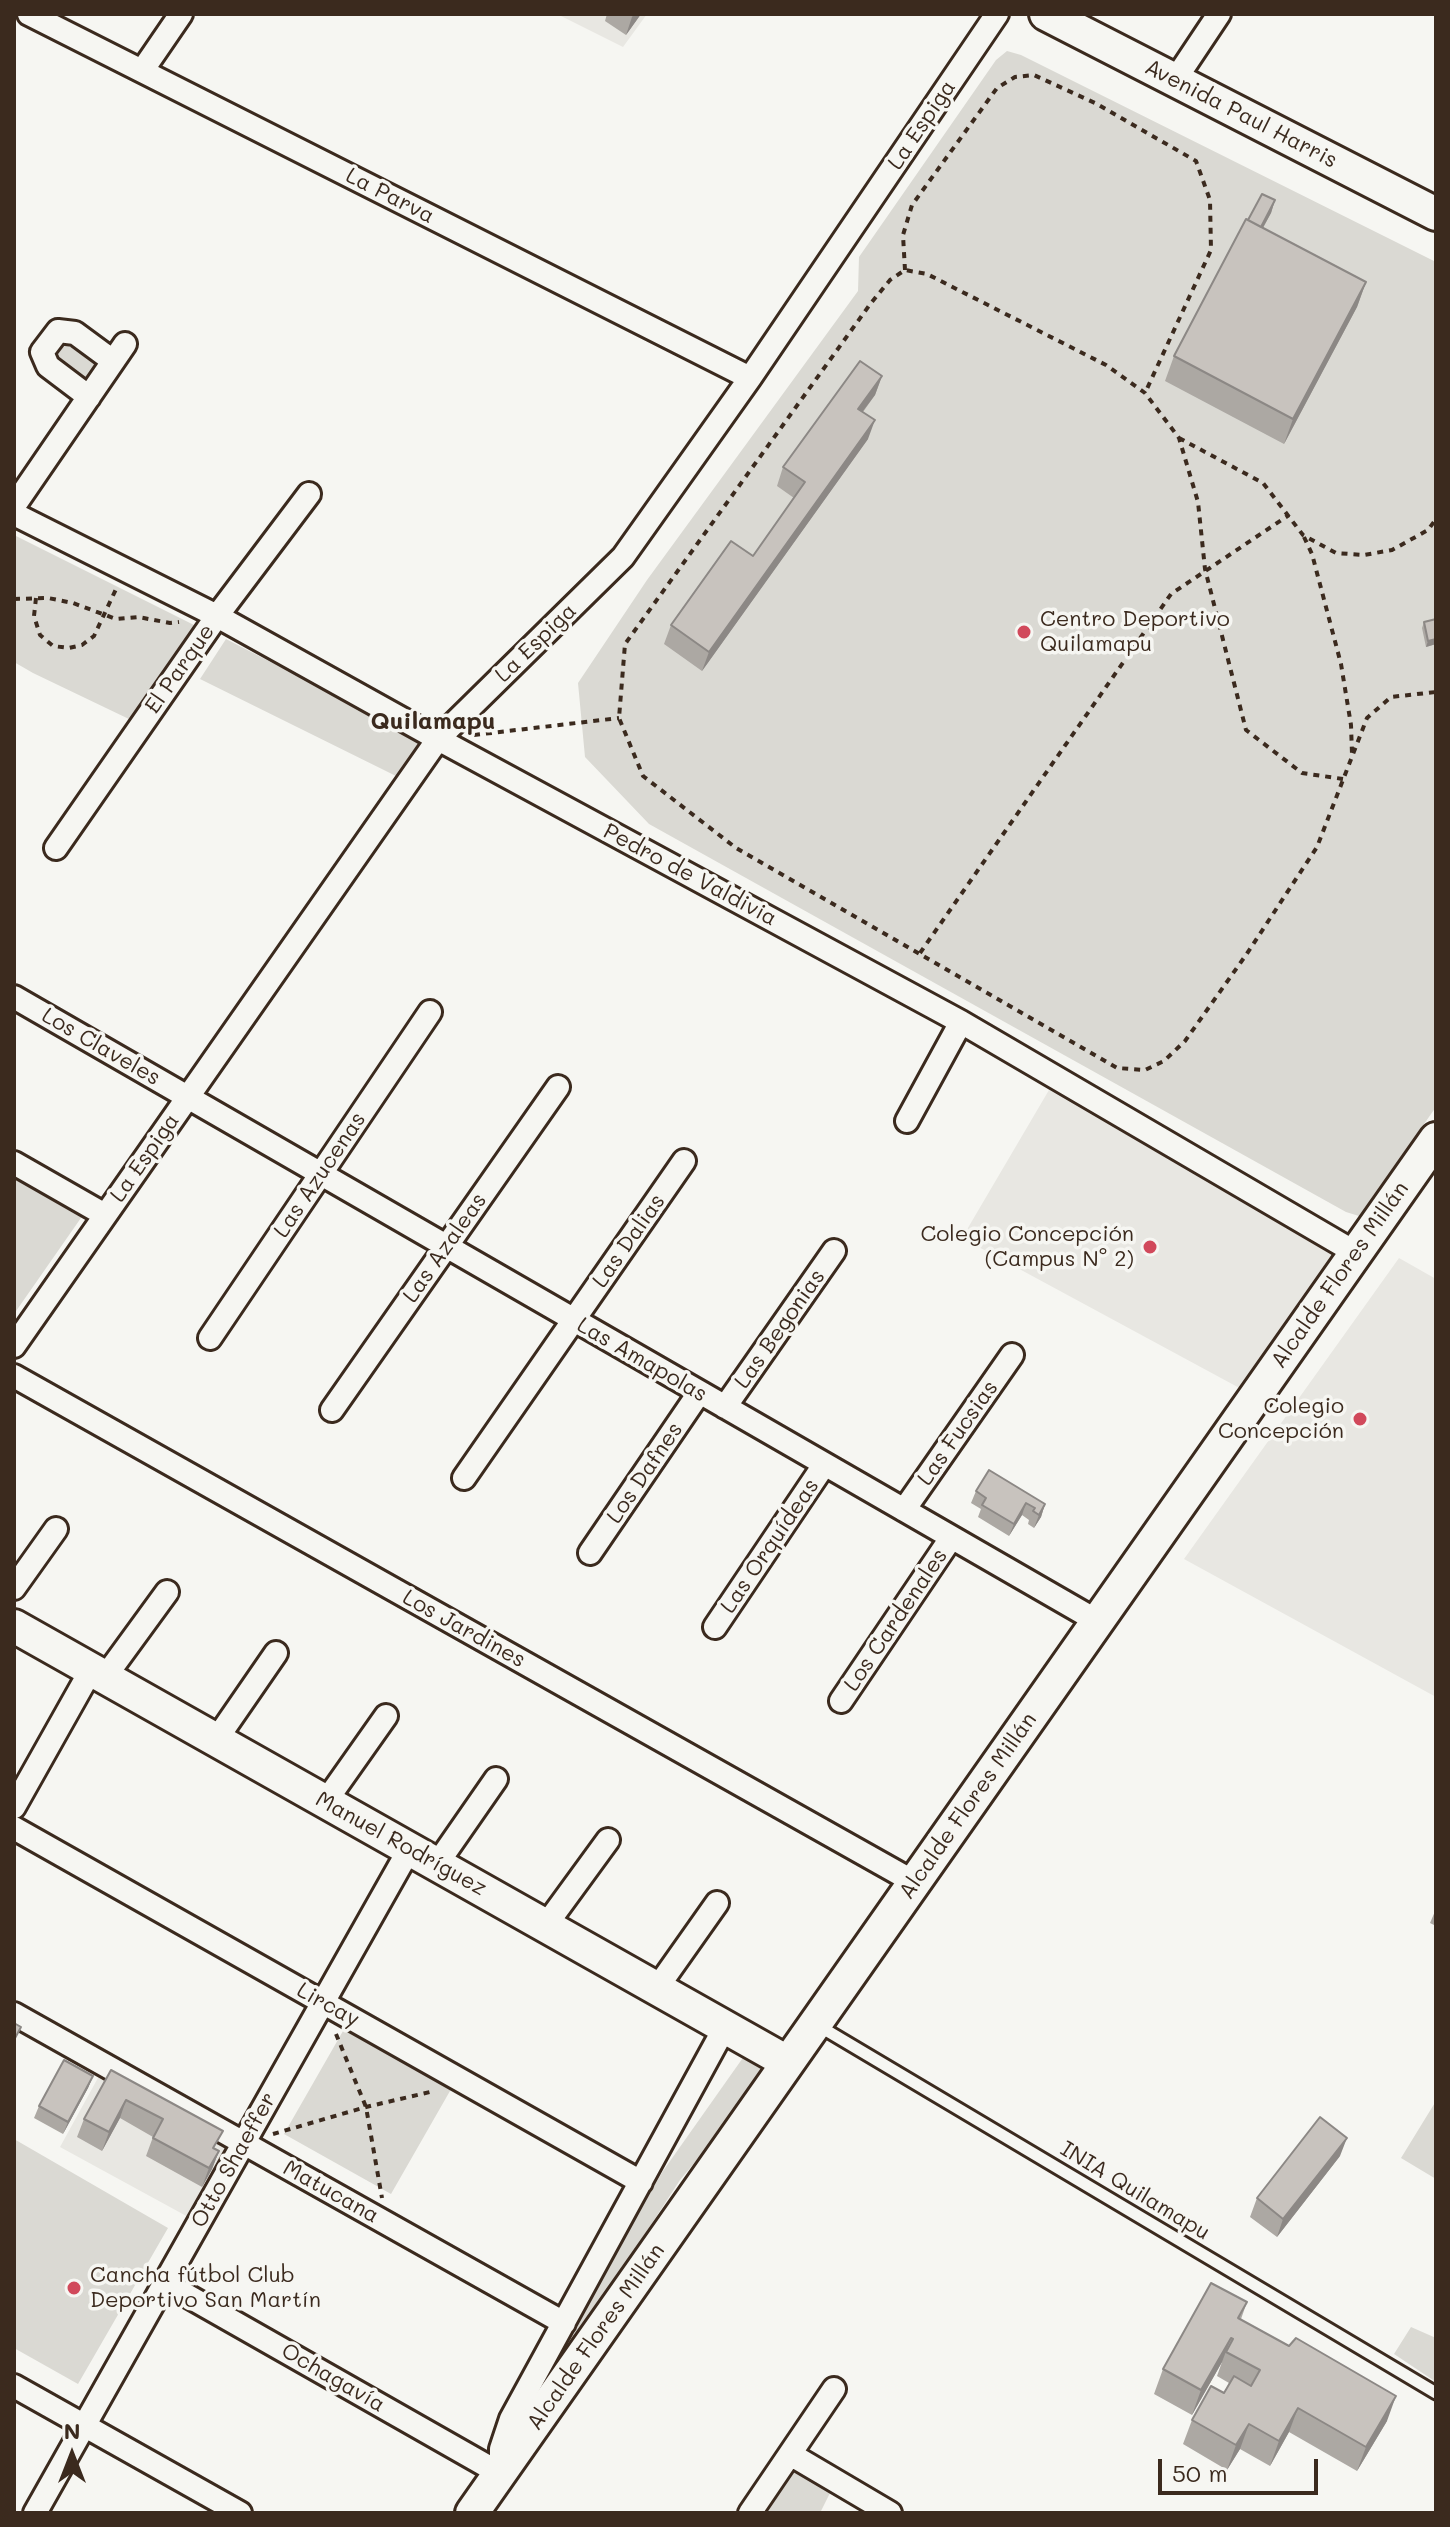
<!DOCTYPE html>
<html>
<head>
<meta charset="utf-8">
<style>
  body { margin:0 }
  #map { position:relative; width:1450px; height:2527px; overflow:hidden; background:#f6f6f2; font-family:Mali,sans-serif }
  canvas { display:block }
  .frame { position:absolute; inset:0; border:16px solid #3b2a1e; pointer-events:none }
  .north { position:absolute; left:32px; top:2415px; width:80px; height:80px; -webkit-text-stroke:6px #f6f6f2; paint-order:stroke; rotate:0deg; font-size:22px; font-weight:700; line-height:32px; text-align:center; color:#3b2a1e }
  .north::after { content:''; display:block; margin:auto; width:28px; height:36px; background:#3b2a1e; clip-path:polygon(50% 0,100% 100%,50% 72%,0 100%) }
  .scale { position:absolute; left:1158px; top:2459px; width:160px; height:36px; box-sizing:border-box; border:4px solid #3b2a1e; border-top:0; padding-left:10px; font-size:24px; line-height:28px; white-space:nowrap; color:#3b2a1e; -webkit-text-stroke:6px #f6f6f2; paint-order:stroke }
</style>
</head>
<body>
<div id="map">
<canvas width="1450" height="2527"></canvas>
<div class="frame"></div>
<div class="north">N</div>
<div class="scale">50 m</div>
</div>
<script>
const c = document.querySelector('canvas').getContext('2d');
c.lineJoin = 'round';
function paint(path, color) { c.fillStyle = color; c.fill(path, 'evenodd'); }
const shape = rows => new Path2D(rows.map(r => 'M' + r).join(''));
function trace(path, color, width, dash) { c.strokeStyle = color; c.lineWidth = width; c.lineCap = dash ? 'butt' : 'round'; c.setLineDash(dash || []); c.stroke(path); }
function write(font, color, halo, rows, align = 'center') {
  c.font = font + ' Mali,sans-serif'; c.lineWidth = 7; c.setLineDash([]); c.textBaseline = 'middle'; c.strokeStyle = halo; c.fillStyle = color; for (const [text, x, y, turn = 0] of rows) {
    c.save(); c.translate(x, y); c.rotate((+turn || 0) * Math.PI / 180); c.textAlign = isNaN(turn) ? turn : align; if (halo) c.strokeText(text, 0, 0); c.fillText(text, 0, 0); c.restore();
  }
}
const built = shape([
  [557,14,647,14,623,47],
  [1049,1090,1336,1256,1245,1391,962,1238],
  [1399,1258,1436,1279,1436,1697,1184,1559],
  [99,2076,230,2147,190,2218,60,2147]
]);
const green = shape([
  [1007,51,1021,55,1436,262,1436,1107,1359,1216,1346,1212,649,824,585,757,578,683,647,580,858,291,859,257,996,60],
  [64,340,99,367,86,383,52,357],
  [14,535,198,627,131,720,33,673,14,662],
  [226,639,424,741,396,776,200,679],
  [14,1175,83,1215,14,1314],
  [347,2024,454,2084,391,2194,284,2134],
  [747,2052,775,2067,680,2180,575,2342,565,2337,663,2171],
  [1436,2101,1436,2179,1401,2158],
  [14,2139,168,2228,78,2384,14,2348],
  [1411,2327,1436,2338,1436,2382,1394,2354],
  [790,2469,830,2493,820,2513,761,2513]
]);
const path = shape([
  [905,270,903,235,912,205,997,88,1015,77,1034,75,1097,104,1196,161,1210,200,1211,250,1145,393],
  [1179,438,1263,483,1303,535,1336,553,1364,555,1392,550,1428,530,1436,519],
  [1304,537,1312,554,1341,664,1351,725,1352,754],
  [36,598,34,616,40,635,53,646,69,648,82,645,94,636,117,587],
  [14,599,48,598,73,603,116,619,138,617,170,623,179,622],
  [474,735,619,718],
  [1343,779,1302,773,1246,730,1205,569,1198,502,1179,438,1145,393,1106,365,927,274,905,270,890,280,871,303,625,644,619,718,643,776,736,848,1117,1068,1145,1070,1164,1061,1185,1041,1246,955,1317,847,1367,718,1391,697,1436,692],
  [920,953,1171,594,1289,515],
  [336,2034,366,2107,382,2198],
  [273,2134,366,2107,434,2091]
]);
const lane = shape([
  [819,2026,1436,2393]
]);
const street = shape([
  [29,14,750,378],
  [142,71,181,14],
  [1175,80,1219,14],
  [89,397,48,366,42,352,58,331,75,333,113,361],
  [14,506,125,344],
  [14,514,217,616,438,739,961,1022,1356,1253],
  [56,848,217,616,309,494],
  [14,997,1097,1621],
  [907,1121,961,1022],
  [14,1163,105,1215],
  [210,1338,430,1012],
  [14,1346,438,739,623,557,750,378,997,14],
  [14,1376,914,1882],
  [725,1407,834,1251],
  [332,1410,558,1087],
  [464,1478,684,1161],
  [904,1510,1012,1355],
  [590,1553,699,1393],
  [14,1588,56,1529],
  [715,1627,824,1465],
  [105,1677,167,1592],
  [841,1701,951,1538],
  [216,1740,276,1653],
  [326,1801,386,1716],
  [14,1807,91,1670],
  [14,1828,641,2182],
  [437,1864,496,1779],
  [546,1925,608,1840],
  [657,1988,717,1903],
  [14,2014,564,2323],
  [165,2283,501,2474],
  [14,2386,240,2513],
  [790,2454,890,2513],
  [501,2468,501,2449,511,2419,725,2027],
  [35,2513,410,1848],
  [750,2513,834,2389]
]);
const secondary = shape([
  [1046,14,1436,214],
  [14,1626,787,2062],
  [472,2513,1436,1139]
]);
const wall = shape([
  [607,14,641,14,626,35,605,21],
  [1275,200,1271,213,1263,228,1366,282,1357,307,1284,444,1165,381,1174,356,1248,220],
  [882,376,875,395,863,412,868,439,702,671,664,644,671,625,753,556,794,498,777,486,783,467],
  [1436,619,1436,644,1426,647,1422,628,1424,622],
  [976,1491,1045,1504,1041,1517,1034,1528,1028,1524,1029,1520,1022,1515,1009,1536,978,1517,981,1509,971,1503],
  [1436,1909,1436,1926,1430,1923],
  [111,2070,219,2151,212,2169,202,2187,146,2156,153,2137,120,2118,102,2151,77,2137,84,2119],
  [93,2076,88,2088,63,2134,34,2118,39,2106],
  [1340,2156,1277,2237,1250,2217,1257,2198],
  [1247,2302,1241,2319,1387,2421,1357,2471,1289,2432,1270,2466,1240,2449,1227,2470,1183,2444,1192,2420,1224,2393,1229,2383,1217,2376,1222,2362,1192,2415,1154,2394,1163,2369]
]);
const shadedWall = shape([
  [634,14,641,14,626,35,632,17],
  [1275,200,1271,213,1250,251,1255,238],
  [1366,282,1357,307,1284,444,1293,419],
  [882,376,875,395,851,427,858,409],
  [875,420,868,439,702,671,709,652],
  [1436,639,1436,644,1426,647,1428,641],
  [1026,1503,1022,1515,1009,1536,1014,1524],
  [1045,1504,1041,1517,1034,1528,1039,1515],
  [93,2076,88,2088,63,2134,68,2122],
  [126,2100,120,2118,102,2151,109,2132],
  [1347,2138,1340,2156,1277,2237,1283,2219],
  [219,2151,212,2169,202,2187,209,2168],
  [1231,2338,1222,2362,1192,2415,1201,2390],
  [1396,2396,1387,2421,1357,2471,1366,2447],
  [1298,2408,1289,2432,1270,2466,1279,2441],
  [1249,2424,1240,2449,1227,2470,1236,2445]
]);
const building = shape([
  [1262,194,1275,200,1261,227,1248,220,1262,194],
  [1246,219,1366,282,1293,419,1174,356,1246,219],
  [860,361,882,376,858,409,875,420,709,652,671,625,731,541,753,556,805,482,783,467,860,361],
  [1436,619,1436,639,1428,641,1424,622,1436,619],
  [989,1470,1045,1504,1039,1515,1033,1511,1035,1508,1026,1503,1014,1524,982,1505,986,1498,976,1491,989,1470],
  [14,2023,21,2027,14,2040,14,2023],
  [64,2060,93,2076,68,2122,39,2106,64,2060],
  [111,2070,223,2131,213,2148,219,2151,209,2168,153,2138,163,2119,126,2100,109,2132,84,2119,111,2070],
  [1320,2117,1347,2138,1283,2219,1257,2198,1320,2117],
  [1211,2283,1247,2302,1238,2318,1289,2346,1296,2338,1396,2396,1366,2447,1298,2408,1279,2441,1249,2424,1236,2445,1192,2420,1211,2386,1224,2393,1234,2376,1251,2386,1260,2370,1226,2352,1233,2339,1231,2338,1201,2390,1163,2369,1211,2283]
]);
const markers = [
  [1024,632,8,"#d1495b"],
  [1150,1247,8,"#d1495b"],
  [1360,1419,8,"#d1495b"],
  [74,2288,8,"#d1495b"]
];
const streetNames = [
  ["Avenida Paul Harris",1241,114,27],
  ["La Espiga",922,125,-56],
  ["La Parva",390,196,27],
  ["La Espiga",536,643,-44],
  ["El Parque",180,669,-55],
  ["Pedro de Valdivia",690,875,28],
  ["Los Claveles",101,1047,30],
  ["La Espiga",145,1158,-55],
  ["Las Azucenas",320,1175,-56],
  ["Las Dalias",629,1241,-55],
  ["Las Azaleas",445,1248,-55],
  ["Alcalde Flores Millán",1340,1275,-55],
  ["Las Begonias",780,1329,-55],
  ["Las Amapolas",642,1360,30],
  ["Las Fucsias",958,1433,-55],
  ["Los Dafnes",645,1473,-56],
  ["Las Orquídeas",770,1546,-56],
  ["Los Cardenales",896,1620,-56],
  ["Los Jardines",464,1629,29],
  ["Alcalde Flores Millán",968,1806,-55],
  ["Manuel Rodríguez",401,1844,29],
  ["Lircay",328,2005,29],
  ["Otto Shaeffer",234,2160,-61],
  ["INIA Quilamapu",1135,2191,31],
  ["Matucana",331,2192,29],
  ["Alcalde Flores Millán",596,2337,-55],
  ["Ochagavía",333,2378,30]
];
const poiNames = [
  ["Centro Deportivo",1040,619],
  ["Quilamapu",1040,644],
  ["Colegio Concepción",1134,1234,"right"],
  ["(Campus N° 2)",1134,1259,"right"],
  ["Colegio",1344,1406,"right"],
  ["Concepción",1344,1431,"right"],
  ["Cancha fútbol Club",90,2275],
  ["Deportivo San Martín",90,2300]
];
const neighbourhoodNames = [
  ["Quilamapu",433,722]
];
paint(built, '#e8e7e2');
paint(green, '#dad9d3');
trace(lane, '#3b2a1e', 17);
trace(street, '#3b2a1e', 28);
trace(secondary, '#3b2a1e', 38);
trace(path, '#3b2a1e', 4, [6, 6]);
trace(lane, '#f6f6f2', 11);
trace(street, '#f6f6f2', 22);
trace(secondary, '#f6f6f2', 32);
paint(wall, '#aca8a3');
paint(shadedWall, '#8c8885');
paint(building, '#c8c3be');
trace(building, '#8c8885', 2);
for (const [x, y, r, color] of markers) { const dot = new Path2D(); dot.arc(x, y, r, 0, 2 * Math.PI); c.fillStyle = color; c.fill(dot); trace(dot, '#f6f6f2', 3); }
write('22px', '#3b2a1e', '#f6f6f2', streetNames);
write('22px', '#3b2a1e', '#f6f6f2', poiNames, 'left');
write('bold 24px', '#3b2a1e', '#f6f6f2', neighbourhoodNames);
</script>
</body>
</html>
